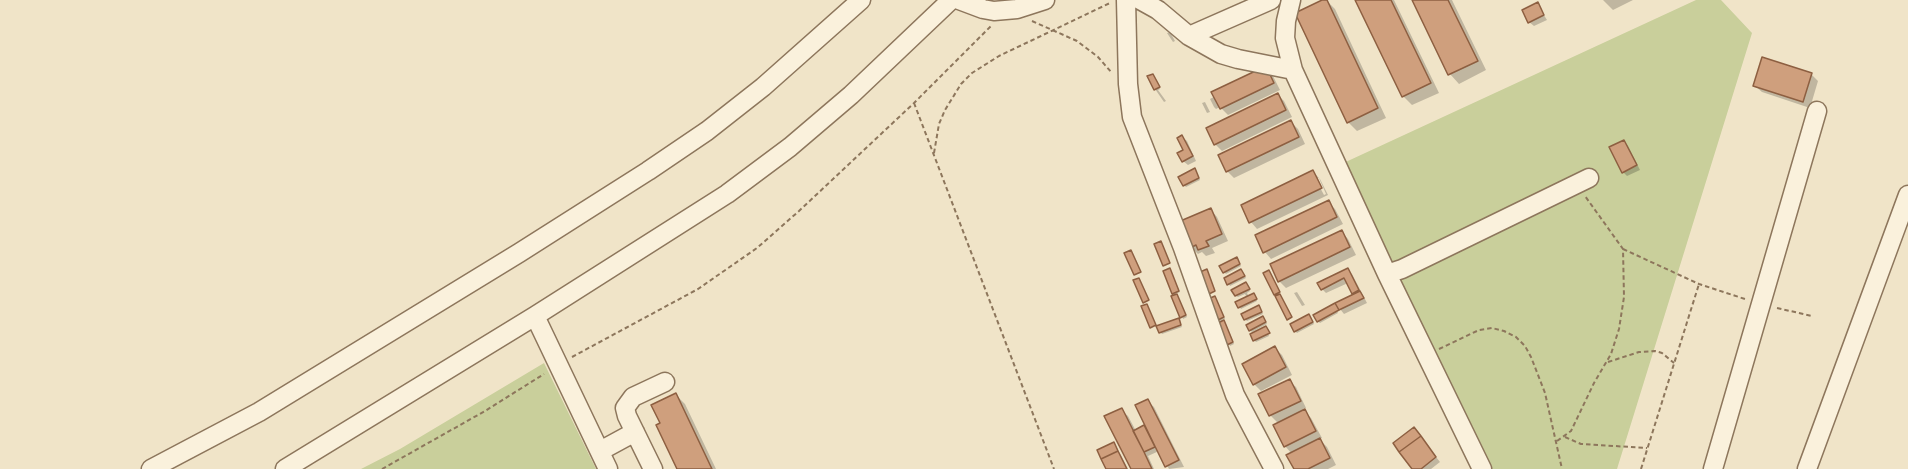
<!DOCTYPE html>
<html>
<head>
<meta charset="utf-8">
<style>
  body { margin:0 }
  canvas { display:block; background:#f0e4c8 }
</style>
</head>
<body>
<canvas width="1908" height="469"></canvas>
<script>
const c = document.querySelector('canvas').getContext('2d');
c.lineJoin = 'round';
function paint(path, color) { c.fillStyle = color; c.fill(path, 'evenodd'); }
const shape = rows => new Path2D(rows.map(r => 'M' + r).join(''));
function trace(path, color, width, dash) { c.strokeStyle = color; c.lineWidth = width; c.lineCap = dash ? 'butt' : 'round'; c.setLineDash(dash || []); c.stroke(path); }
const green = shape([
  [1696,0,1721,0,1752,33,1617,469,1484,469,1337,166],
  [544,363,596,469,361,469,400,449]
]);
const shadow = shape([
  [1326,0,1335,9,1386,118,1357,131,1348,122],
  [1357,0,1394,0,1439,93,1412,105,1403,96],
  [1414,0,1452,0,1486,70,1459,84,1450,74],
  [1603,0,1633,0,1613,10],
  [1537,4,1547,20,1534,26,1529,22],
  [1170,32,1175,41,1173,42,1167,33],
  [1266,67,1272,74,1280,90,1228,115,1220,107,1216,109,1214,107,1210,99],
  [1811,74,1818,81,1810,108,1762,92,1755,86],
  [1154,77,1160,89,1158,90,1166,101,1164,102,1155,89],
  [1278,95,1284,101,1292,117,1222,151,1215,144],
  [1205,102,1210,112,1207,113,1202,103],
  [1291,122,1298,129,1305,144,1234,178,1227,171],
  [1182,137,1187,141,1196,161,1188,165,1183,161,1185,150],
  [1624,141,1628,146,1640,170,1627,176,1623,172],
  [1196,172,1200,180,1186,187,1184,185],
  [1313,172,1320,179,1328,195,1257,229,1251,222],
  [1315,178,1319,178,1326,194,1324,195],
  [1328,202,1335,209,1343,224,1271,259,1265,252],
  [1211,210,1217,217,1228,241,1212,248,1215,253,1206,256,1202,252,1198,254,1191,247],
  [1342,232,1348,239,1356,255,1286,288,1279,281],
  [1238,261,1241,266,1226,274,1224,272],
  [1347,270,1352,274,1367,303,1344,314,1340,309,1354,295,1348,283,1326,293,1322,289],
  [1171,272,1180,292,1175,294,1178,297,1187,317,1183,319,1176,296,1173,293],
  [1243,273,1246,278,1230,286,1229,284],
  [1248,286,1250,291,1247,293,1249,297,1255,296,1257,301,1241,309,1237,303,1247,298,1245,294,1238,297,1236,296],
  [1297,292,1305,305,1302,306,1294,293],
  [1217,300,1225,319,1222,320,1226,324,1234,344,1230,346,1222,323,1219,319],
  [1334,305,1338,313,1320,323,1318,321],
  [1260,309,1263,314,1247,321,1246,320,1243,315],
  [1311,318,1314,324,1297,333,1295,331],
  [1264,319,1267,324,1252,332,1250,330],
  [1178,320,1182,327,1162,334,1160,332],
  [1266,328,1269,336,1256,342,1254,340],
  [1275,348,1282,355,1292,375,1261,391,1254,384],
  [1289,381,1296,387,1306,408,1303,409,1311,418,1322,438,1319,439,1327,447,1336,465,1328,469,1295,469,1292,454,1285,446,1279,424,1270,415],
  [676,395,685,404,716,469,679,469],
  [1147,401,1154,407,1184,467,1169,469,1159,451,1148,456,1154,469,1132,469,1121,410,1128,416,1136,431,1144,427,1149,432],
  [1418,434,1440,462,1431,469,1414,469],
  [1116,446,1122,457,1128,469,1108,469]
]);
const building = shape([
  [1322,0,1327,0,1378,108,1347,123,1295,13,1322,0],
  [1355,0,1391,0,1431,83,1402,97,1355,0],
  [1412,0,1448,0,1478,61,1448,75,1412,0],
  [1538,2,1544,15,1528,23,1522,10,1538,2],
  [1762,57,1812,73,1803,102,1753,86,1762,57],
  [1266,66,1274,83,1220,109,1211,92,1266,66],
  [1153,74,1160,87,1154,90,1147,76,1153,74],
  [1278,93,1286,110,1214,145,1206,128,1278,93],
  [1291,120,1299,137,1226,172,1218,155,1291,120],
  [1182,135,1193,156,1182,162,1177,153,1183,150,1177,138,1182,135],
  [1624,140,1637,165,1622,173,1609,147,1624,140],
  [1195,168,1199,178,1183,186,1178,177,1195,168],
  [1313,170,1322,188,1249,223,1241,205,1313,170],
  [1329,200,1337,217,1263,253,1255,235,1329,200],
  [1211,208,1222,234,1206,241,1209,246,1198,250,1196,245,1190,248,1178,222,1211,208],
  [1342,230,1350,247,1278,282,1270,264,1342,230],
  [1161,241,1170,263,1163,266,1154,244,1161,241],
  [1131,250,1141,272,1134,275,1124,253,1131,250],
  [1237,257,1240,264,1223,273,1219,266,1237,257],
  [1170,268,1179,291,1172,294,1163,271,1170,268],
  [1348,268,1359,290,1352,294,1344,278,1321,290,1317,283,1348,268],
  [1207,269,1215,291,1209,294,1200,272,1207,269],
  [1241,269,1245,276,1227,285,1224,278,1241,269],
  [1269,270,1280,292,1274,295,1263,273,1269,270],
  [1139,278,1149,300,1143,303,1133,280,1139,278],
  [1246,282,1250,289,1235,296,1231,290,1246,282],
  [1360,291,1364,298,1339,310,1335,303,1360,291],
  [1254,293,1257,299,1238,308,1235,302,1254,293],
  [1177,294,1186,315,1180,318,1171,296,1177,294],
  [1280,294,1292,317,1287,320,1275,296,1280,294],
  [1215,296,1224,317,1218,320,1208,299,1215,296],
  [1335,303,1339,310,1317,322,1313,315,1335,303],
  [1147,304,1156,325,1150,328,1141,306,1147,304],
  [1259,305,1262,312,1244,320,1241,314,1259,305],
  [1309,314,1313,322,1294,332,1290,324,1309,314],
  [1263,316,1266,322,1249,331,1246,325,1263,316],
  [1179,318,1181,325,1159,333,1156,326,1179,318],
  [1224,320,1233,342,1227,345,1218,323,1224,320],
  [1266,326,1270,333,1253,341,1250,334,1266,326],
  [1275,346,1286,367,1253,385,1242,364,1275,346],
  [1290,379,1301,401,1269,416,1258,394,1290,379],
  [676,393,712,469,677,469,656,425,660,423,651,405,676,393],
  [1148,399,1179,460,1165,467,1135,405,1148,399],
  [1122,408,1144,452,1152,469,1131,469,1104,416,1122,408],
  [1305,409,1316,431,1284,447,1273,425,1305,409],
  [1144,425,1155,447,1144,452,1133,431,1144,425],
  [1414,427,1421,436,1399,452,1393,443,1414,427],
  [1421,436,1436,457,1421,469,1412,469,1399,452,1421,436],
  [1320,438,1330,458,1308,469,1294,469,1286,455,1320,438],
  [1114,442,1118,451,1101,459,1097,450,1114,442],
  [1118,451,1127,469,1106,469,1101,459,1118,451]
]);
const path = shape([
  [1032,21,1077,41,1098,57,1112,73],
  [914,103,1054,469],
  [934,153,939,124,945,110,961,84,972,73,999,56,1110,3],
  [1623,249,1699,284,1745,299],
  [1777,308,1812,316],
  [1439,349,1479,330,1492,328,1504,331,1516,337,1525,346,1531,357,1545,393,1562,469],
  [572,357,698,289,757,248,799,211,914,103,991,26],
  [1608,362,1639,352,1655,351,1662,353,1674,363],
  [1565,437,1581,444,1647,448],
  [1557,441,1571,431,1594,383,1611,354,1619,329,1624,297,1623,249,1585,196],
  [382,469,485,411,544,374],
  [1641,469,1699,284]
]);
const minor = shape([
  [959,0,983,9,994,11,1017,9,1045,0],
  [1126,0,1128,84,1132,117,1183,248,1235,395,1274,469],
  [1140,0,1158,10,1189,36,1221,54,1238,59,1293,70],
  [1291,0,1286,21,1285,38,1293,70,1387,274,1482,469],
  [1189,36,1271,0],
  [1387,274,1402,269,1589,178],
  [535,316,608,469],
  [600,451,635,432],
  [151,469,259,412,519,253,648,171,707,131,763,87,861,0],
  [285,469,535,316,727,194,790,147,851,95,951,0],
  [653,469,627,416,625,408,633,397,665,382],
  [1713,469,1817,111],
  [1807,469,1908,195]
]);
paint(green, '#c9cf9b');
paint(shadow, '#0003');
paint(building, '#cf9f7d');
trace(building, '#8d5f41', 1.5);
trace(minor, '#8d765c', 21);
trace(path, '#8d765c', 2, [4.5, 3]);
trace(minor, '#faf1dc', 18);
</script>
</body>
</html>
